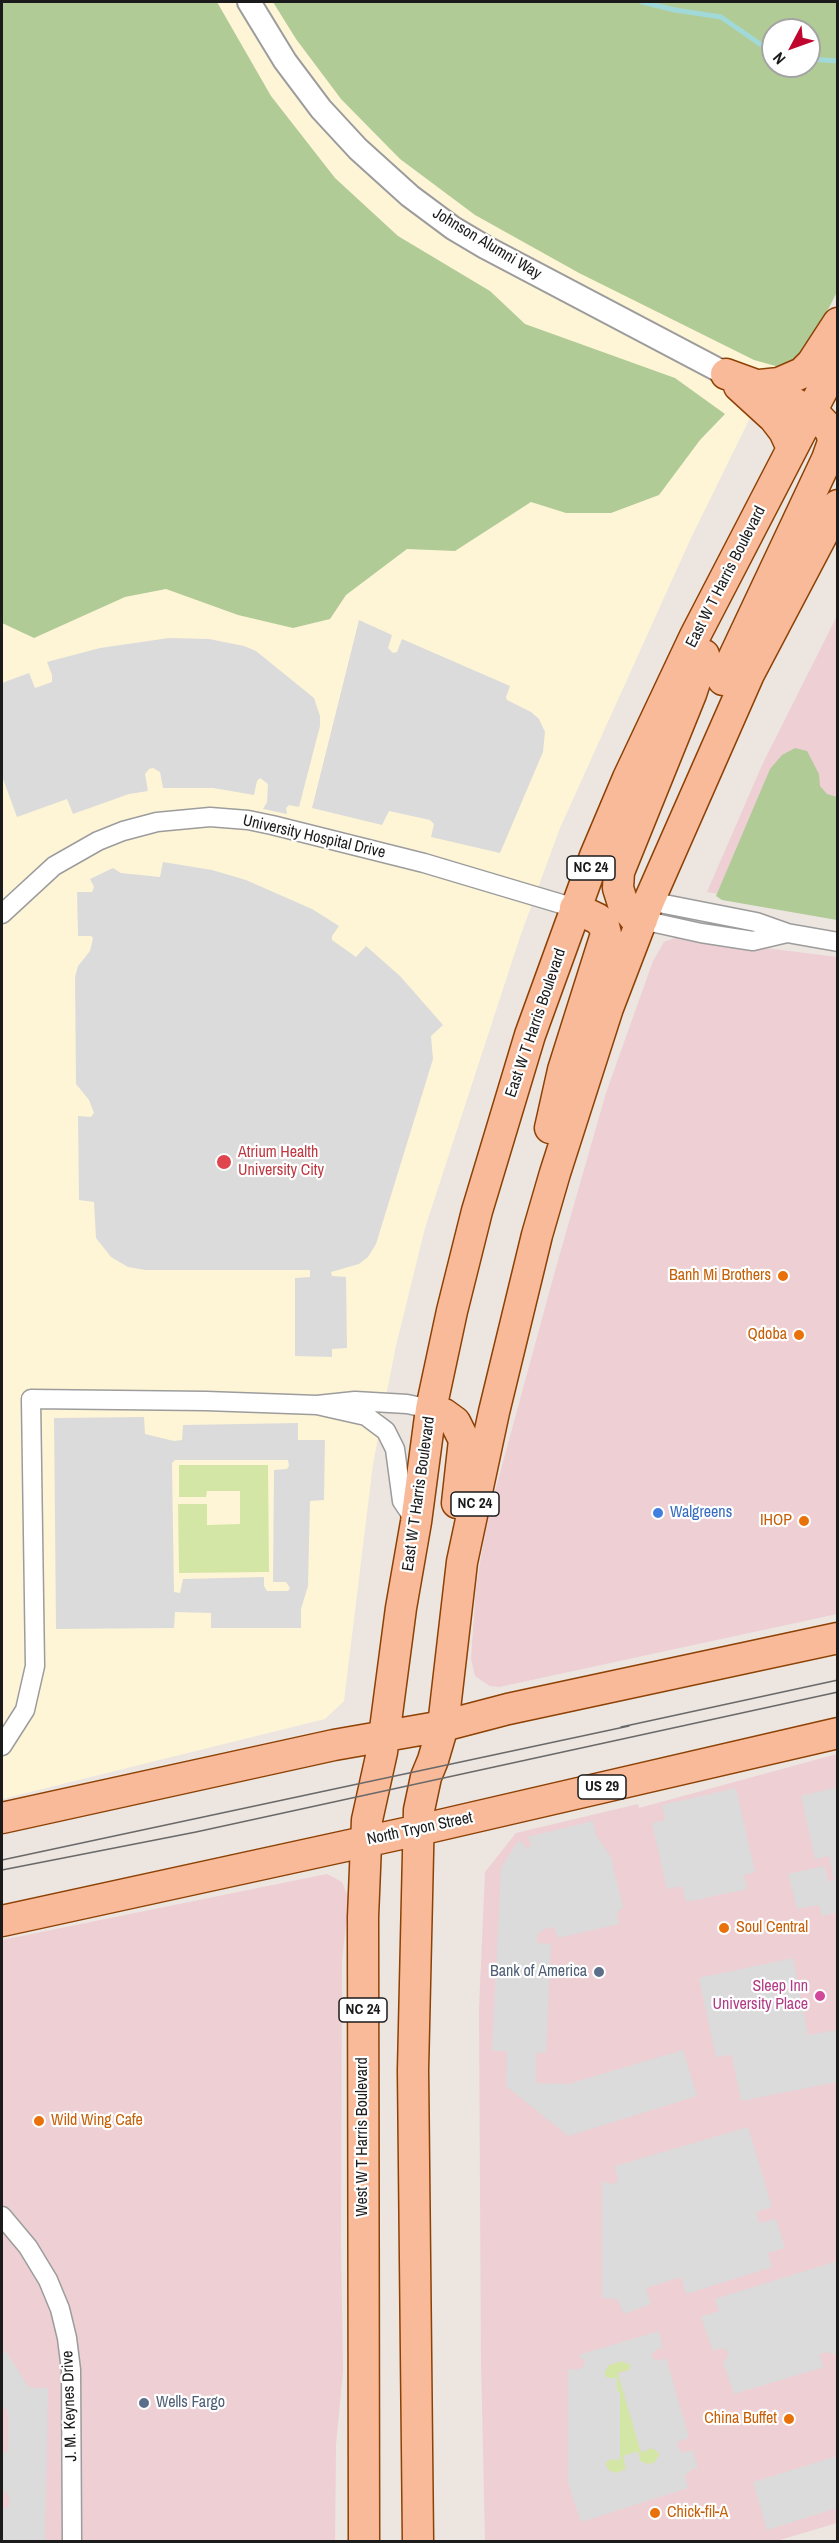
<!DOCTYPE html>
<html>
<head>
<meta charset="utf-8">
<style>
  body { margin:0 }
  #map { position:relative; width:839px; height:2543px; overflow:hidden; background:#ece5e0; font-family:"Archivo Narrow",sans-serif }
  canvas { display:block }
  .frame { position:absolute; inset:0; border:3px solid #1b1b1b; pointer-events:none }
  .north { position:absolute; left:761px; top:18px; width:60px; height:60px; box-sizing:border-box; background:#fff; border:2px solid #a4a4a4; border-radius:50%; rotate:229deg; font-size:16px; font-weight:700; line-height:24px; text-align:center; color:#1b1b1b }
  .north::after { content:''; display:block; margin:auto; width:21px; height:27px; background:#c0062f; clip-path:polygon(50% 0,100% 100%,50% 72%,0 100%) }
</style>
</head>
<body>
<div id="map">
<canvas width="839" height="2543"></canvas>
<div class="frame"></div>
<div class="north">N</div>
</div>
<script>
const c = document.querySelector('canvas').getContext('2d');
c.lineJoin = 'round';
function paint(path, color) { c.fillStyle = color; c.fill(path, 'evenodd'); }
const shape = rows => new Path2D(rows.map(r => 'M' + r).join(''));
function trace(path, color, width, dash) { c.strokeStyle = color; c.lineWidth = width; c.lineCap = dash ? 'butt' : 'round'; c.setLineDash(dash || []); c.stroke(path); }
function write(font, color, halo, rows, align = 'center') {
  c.font = font + ' "Archivo Narrow",sans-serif'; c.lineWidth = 4.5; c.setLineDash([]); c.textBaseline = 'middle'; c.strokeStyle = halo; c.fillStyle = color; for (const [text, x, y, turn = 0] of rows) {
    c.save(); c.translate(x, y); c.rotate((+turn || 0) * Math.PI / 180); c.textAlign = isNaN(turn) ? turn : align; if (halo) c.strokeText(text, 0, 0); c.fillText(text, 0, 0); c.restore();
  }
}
const commercial = shape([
  [837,616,837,914,707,892,763,763],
  [677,937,837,957,837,1614,499,1687,490,1686,475,1676,471,1659,476,1586,488,1517,557,1264,606,1093,653,961,664,942],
  [837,1754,837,2523,776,2541,485,2541,481,2360,479,2009,485,1872,516,1833,638,1804,639,1808],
  [327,1874,342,1882,349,1899,342,1960,341,2242,343,2371,336,2444,335,2541,2,2542,2,1940]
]);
const education = shape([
  [2,2,837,2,780,357,691,538,560,828,520,937,425,1228,395,1350,373,1464,344,1701,325,1719,2,1799],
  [773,30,809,30,809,66,773,66]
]);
const grass = shape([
  [179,1465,268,1465,269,1572,179,1573,178,1504,207,1504,207,1525,240,1524,240,1491,207,1491,206,1497,179,1497],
  [622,2361,631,2365,629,2370,618,2373,641,2452,653,2448,660,2454,654,2463,647,2464,640,2461,638,2452,626,2469,616,2473,609,2471,605,2463,611,2459,620,2460,620,2392,617,2392,604,2373,609,2365]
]);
const forest = shape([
  [2,2,217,2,271,96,335,178,398,236,490,291,525,324,675,378,725,414,700,440,659,495,611,513,566,513,531,502,455,551,407,549,346,595,330,619,293,628,238,615,166,589,125,597,34,638,2,623],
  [273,2,837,2,837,292,809,347,795,361,779,367,754,360,579,273,475,215,400,159,341,99,296,39],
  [773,30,809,30,809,66,773,66],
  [795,748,807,751,819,774,820,786,827,794,837,797,837,920,722,900,716,896,770,769,782,755]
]);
const parking = shape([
  [359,620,392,635,388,648,393,653,397,652,402,639,510,686,506,697,507,700,531,712,539,719,545,732,543,752,500,853,431,837,434,824,430,820,389,811,382,825,312,808],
  [169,638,209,639,244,646,256,651,314,698,320,716,320,726,299,807,289,805,286,808,287,814,263,809,267,802,268,784,260,778,257,781,254,795,213,788,163,788,160,772,153,768,149,769,145,774,148,791,129,794,73,814,67,799,17,817,2,776,2,683,29,673,35,688,52,682,52,675,47,662,100,648],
  [163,862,212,870,246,880,312,909,339,926,332,936,332,940,356,957,366,946,400,976,443,1025,431,1036,433,1059,376,1244,368,1257,359,1264,331,1272,332,1276,346,1277,347,1348,332,1349,332,1357,295,1356,295,1278,310,1277,310,1270,145,1270,128,1267,111,1257,96,1238,94,1202,79,1200,78,1116,91,1117,94,1113,89,1100,76,1084,75,977,78,966,90,951,93,938,91,936,78,936,77,892,92,892,94,887,90,879,113,868,121,873,160,877],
  [144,1417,145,1434,174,1441,182,1440,183,1425,298,1423,298,1440,325,1440,324,1500,310,1501,308,1586,301,1609,301,1628,211,1628,211,1613,175,1612,174,1628,56,1629,54,1418],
  [175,1460,288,1460,289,1466,287,1469,274,1470,273,1582,286,1582,290,1588,288,1591,267,1591,264,1586,264,1577,183,1579,180,1593,174,1592,172,1463],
  [837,1787,837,1913,822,1916,819,1905,797,1909,788,1874,825,1866,828,1881,834,1880,829,1856,815,1859,801,1796],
  [736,1788,755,1872,744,1875,747,1889,686,1902,682,1886,667,1889,652,1823,665,1820,662,1805],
  [593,1821,596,1835,611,1857,623,1907,617,1913,619,1924,558,1938,554,1927,544,1929,537,1936,537,1943,551,1944,546,2052,536,2053,536,2083,568,2084,683,2050,697,2096,568,2136,506,2086,507,2051,492,2051,501,1868,519,1840,528,1849,531,1845,528,1837],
  [793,1958,808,2035,837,2030,837,2082,741,2101,732,2055,716,2057,699,1978],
  [748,2127,772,2207,756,2212,759,2223,776,2219,785,2248,768,2253,772,2267,686,2294,681,2277,646,2288,651,2304,624,2314,617,2299,602,2298,602,2182,614,2184,618,2180,615,2166],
  [837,2261,837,2355,826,2352,819,2355,824,2367,734,2394,723,2362,727,2358,728,2352,723,2348,713,2351,701,2317,719,2311,715,2299],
  [659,2331,663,2349,658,2348,651,2355,656,2361,666,2358,689,2438,679,2441,677,2445,682,2453,693,2450,698,2469,693,2469,685,2475,688,2488,581,2522,568,2483,568,2369,577,2370,584,2366,585,2361,578,2355],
  [622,2361,631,2365,629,2370,618,2374,641,2452,653,2448,660,2454,654,2463,647,2464,640,2461,638,2451,623,2456,626,2469,616,2473,608,2470,605,2463,611,2459,620,2460,620,2392,617,2391,617,2378,606,2378,604,2373,609,2365],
  [6,2351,28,2386,31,2388,48,2388,45,2541,2,2541,2,2508,7,2508,10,2505,10,2498,5,2491,2,2490,2,2452,6,2453,8,2449,8,2414,6,2408,2,2407,2,2355],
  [837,2456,837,2508,767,2530,753,2482]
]);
const stream = shape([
  [642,2,675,10,721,17,773,53],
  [809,59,838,61]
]);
const minor = shape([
  [2,914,54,866,98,841,123,831,157,822,210,817,248,820,272,825,424,863,575,908],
  [642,920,701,933,753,941,787,933,756,922,649,901],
  [787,933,838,942],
  [416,1522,402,1501,395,1449,386,1431,366,1416,317,1405,355,1401,407,1404,431,1409],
  [2,1746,25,1710,35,1666,31,1399,206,1401,317,1405],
  [2,2216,28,2247,48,2280,60,2309,67,2338,71,2370,72,2542]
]);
const tertiary = shape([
  [249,2,285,61,321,109,358,149,410,196,453,228,485,247,726,374]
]);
const primary = shape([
  [760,385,779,383,802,373,812,363,838,323],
  [739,386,774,418,784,431,792,448],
  [723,680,827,459,833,442,831,431,816,415,770,390,726,374],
  [642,920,634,917,623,904,618,888,619,872,691,694,704,655],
  [550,1128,563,1070,606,934,604,926,598,919,575,908],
  [431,1409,444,1414,455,1422,464,1440,457,1503],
  [2,1818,334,1745,443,1726,508,1709,838,1638],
  [2,1921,419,1830,838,1733],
  [364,2542,363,1917,367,1820,382,1752,401,1608,416,1522,431,1409,452,1311,477,1211,530,1035,595,856,628,778,695,636,838,360],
  [418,2542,413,2070,419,1810,426,1777,433,1760,443,1726,462,1562,494,1412,537,1235,555,1173,608,1008,649,901,749,674,838,505]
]);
const tram = shape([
  [621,1727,838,1680],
  [2,1860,629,1726],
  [2,1870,196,1832,838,1692]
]);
const markers = [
  [224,1162,8,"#e0444e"],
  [783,1276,6,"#e8710a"],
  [799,1335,6,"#e8710a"],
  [658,1513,6,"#3f7fe0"],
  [804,1521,6,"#e8710a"],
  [724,1928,6,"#e8710a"],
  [599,1972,6,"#5c6f8a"],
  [820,1996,6,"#d1479c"],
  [39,2121,6,"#e8710a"],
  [144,2403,6,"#5c6f8a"],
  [789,2419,6,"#e8710a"],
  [655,2513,6,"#e8710a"]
];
const shields = [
  [591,868,48],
  [475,1504,48],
  [602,1787,48],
  [363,2010,48]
];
const shieldNames = [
  ["NC 24",591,868],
  ["NC 24",475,1504],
  ["US 29",602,1787],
  ["NC 24",363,2010]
];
const streetNames = [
  ["Johnson Alumni Way",487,244,31],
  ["East W T Harris Boulevard",726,577,-63],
  ["University Hospital Drive",314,837,13],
  ["East W T Harris Boulevard",536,1023,-71],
  ["East W T Harris Boulevard",419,1494,-82],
  ["North Tryon Street",420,1829,-12],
  ["West W T Harris Boulevard",363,2137,-90],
  ["J. M. Keynes Drive",70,2406,-92]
];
const healthNames = [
  ["Atrium Health",238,1153],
  ["University City",238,1171]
];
const foodNames = [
  ["Banh Mi Brothers",771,1276],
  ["Qdoba",787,1335],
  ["IHOP",792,1521],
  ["Soul Central",736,1928,"left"],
  ["Wild Wing Cafe",51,2121,"left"],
  ["China Buffet",777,2419],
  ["Chick-fil-A",667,2513,"left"]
];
const shopNames = [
  ["Walgreens",670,1513]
];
const serviceNames = [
  ["Bank of America",587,1972],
  ["Wells Fargo",156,2403,"left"]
];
const hotelNames = [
  ["Sleep Inn",808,1987],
  ["University Place",808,2005]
];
paint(commercial, '#edcfd4');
paint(education, '#fef5d7');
paint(grass, '#d4e6a6');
paint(forest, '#b1cb96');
paint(parking, '#dbdbdb');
trace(stream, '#a1d9d9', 5);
trace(minor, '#9c9c9c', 21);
trace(tertiary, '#9c9c9c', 26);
trace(primary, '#8d4104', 33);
trace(minor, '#fff', 18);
trace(tertiary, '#fff', 22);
trace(primary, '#f9ba99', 30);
trace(tram, '#696969', 1.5);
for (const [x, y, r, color] of markers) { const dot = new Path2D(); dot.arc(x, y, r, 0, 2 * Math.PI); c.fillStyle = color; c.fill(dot); trace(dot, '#fff', 2); }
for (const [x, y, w] of shields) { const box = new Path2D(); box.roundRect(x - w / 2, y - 12, w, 24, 4.5); c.fillStyle = '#fff'; c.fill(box); trace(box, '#1b1b1b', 1.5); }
write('bold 15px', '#1b1b1b', null, shieldNames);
write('16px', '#1b1b1b', '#fff', streetNames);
write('16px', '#be3a42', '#fff', healthNames, 'left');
write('16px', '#c56008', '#fff', foodNames, 'right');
write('16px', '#366cbe', '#fff', shopNames, 'left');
write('16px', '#4e5e75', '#fff', serviceNames, 'right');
write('16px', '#b23c85', '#fff', hotelNames, 'right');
</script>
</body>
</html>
